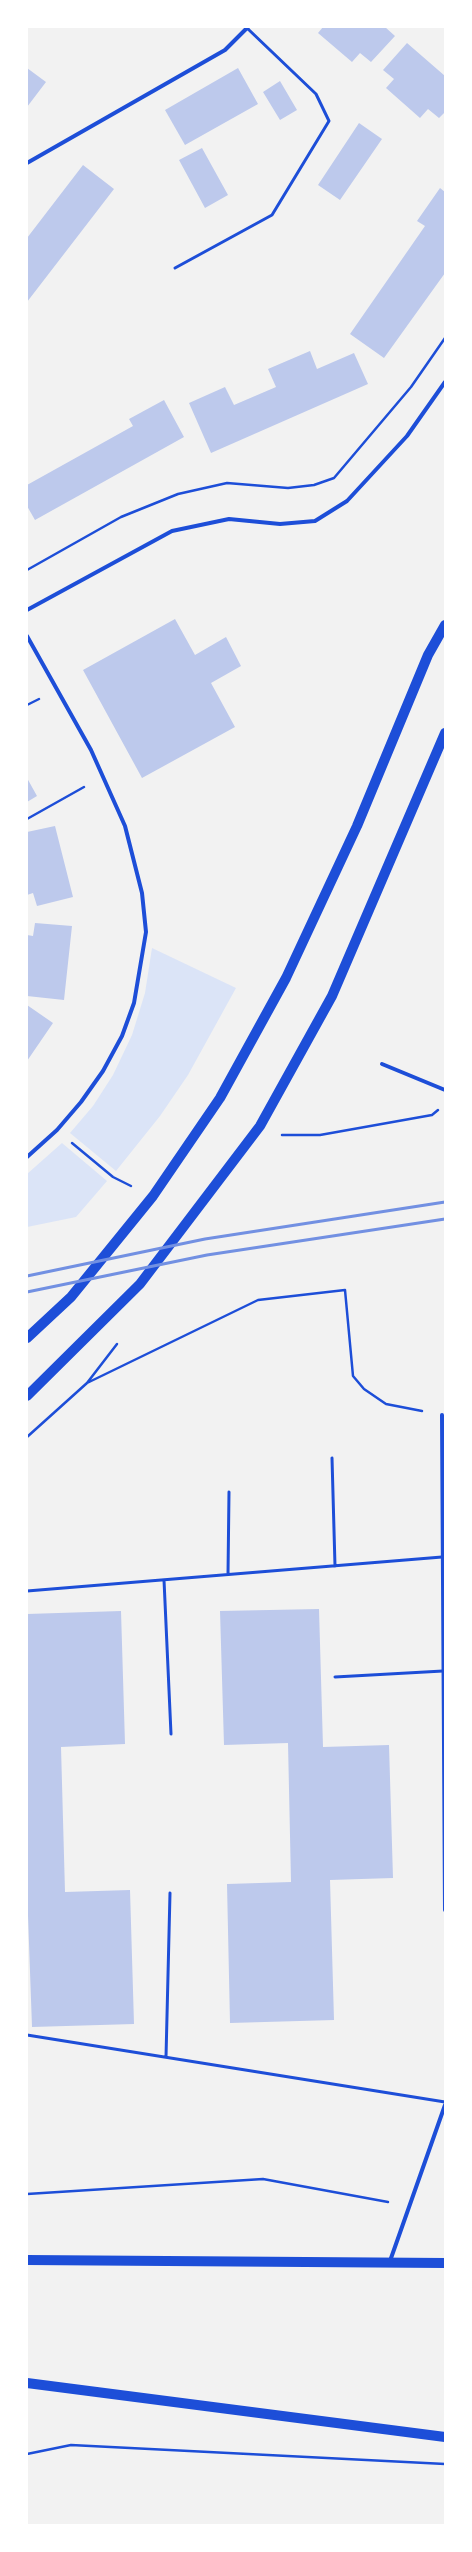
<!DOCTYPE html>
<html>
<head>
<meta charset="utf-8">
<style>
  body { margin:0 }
  #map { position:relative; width:472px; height:2552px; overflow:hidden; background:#f2f2f2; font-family:Quicksand,sans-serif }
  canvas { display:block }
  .frame { position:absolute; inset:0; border:28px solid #fff; pointer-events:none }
</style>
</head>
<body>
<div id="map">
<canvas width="472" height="2552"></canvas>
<div class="frame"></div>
</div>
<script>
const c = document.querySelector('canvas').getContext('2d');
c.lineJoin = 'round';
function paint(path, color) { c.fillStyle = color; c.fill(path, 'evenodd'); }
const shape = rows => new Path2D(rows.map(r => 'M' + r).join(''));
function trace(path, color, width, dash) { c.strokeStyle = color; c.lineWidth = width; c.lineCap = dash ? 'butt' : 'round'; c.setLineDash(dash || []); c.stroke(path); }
const green = shape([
  [152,948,236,988,188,1075,160,1116,116,1171,70,1133,93,1106,113,1075,132,1035,145,993],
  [62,1143,107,1181,76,1217,27,1227,27,1174]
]);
const building = shape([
  [323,27,385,27,395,36,371,62,360,53,352,62,318,33],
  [407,43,445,76,445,112,439,118,428,109,420,118,386,88,394,79,383,70],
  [27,68,46,82,27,107],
  [238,68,258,104,185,145,165,110],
  [280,81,297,110,280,120,263,92],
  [359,123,382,139,340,200,318,185],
  [202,148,228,195,205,208,179,160],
  [83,165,114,189,27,302,27,238],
  [440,188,445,192,445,273,384,358,350,334,425,226,417,221],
  [310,351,317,369,354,353,368,384,211,453,189,403,225,387,234,405,276,387,268,369],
  [164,400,184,437,35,520,27,506,27,485,133,426,129,419],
  [175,619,195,655,226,637,241,666,211,683,235,727,142,778,83,670],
  [27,778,37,796,27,802],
  [55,826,73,897,37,906,33,893,27,895,27,832],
  [35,923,72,926,64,1000,27,996,27,935,33,936],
  [27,1005,53,1023,27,1061],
  [319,1609,323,1747,389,1745,393,1878,330,1880,334,2020,230,2023,227,1884,291,1882,288,1743,224,1745,220,1611],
  [121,1611,125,1744,61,1747,65,1892,130,1890,134,2024,32,2027,27,1888,27,1614]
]);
const path = shape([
  [27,570,121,517,178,494,227,483,288,488,314,485,334,478,411,387,445,338],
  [27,705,39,699],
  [27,819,84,787],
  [282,1135,320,1135,432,1115,438,1110],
  [72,1143,113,1177,131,1186],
  [87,1383,258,1300,345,1290,353,1376,364,1389,386,1404,422,1411],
  [27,1437,87,1383,117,1344],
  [27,2194,263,2179,388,2202],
  [27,2454,71,2445,445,2464]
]);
const service = shape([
  [175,268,272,215,329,121,316,94,248,29],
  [332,1458,335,1566],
  [228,1574,229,1492],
  [164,1580,171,1734],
  [27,1591,442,1557],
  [335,1677,443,1671],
  [27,2035,445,2102],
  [166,2057,170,1893]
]);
const minor = shape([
  [27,163,225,50,248,27],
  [27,610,172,531,229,519,280,524,315,521,347,501,407,436,445,382],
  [27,636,91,750,125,826,142,893,146,932,134,1003,122,1036,103,1071,81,1102,57,1130,27,1157],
  [382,1064,445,1090],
  [442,1415,445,1910],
  [390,2261,445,2105]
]);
const primary = shape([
  [27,1338,71,1297,153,1196,220,1098,286,978,357,826,428,655,445,625],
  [27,1396,140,1284,260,1126,332,996,445,733],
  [27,2260,445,2263],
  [27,2383,445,2437]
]);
const rail = shape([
  [27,1276,205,1239,445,1202],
  [27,1292,207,1255,445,1219]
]);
paint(green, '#dbe4f7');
paint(building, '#bdc9ec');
trace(path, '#1d4ed8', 2.5);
trace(service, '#1d4ed8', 3);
trace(minor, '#1d4ed8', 4);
trace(primary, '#1d4ed8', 10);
trace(rail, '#7290e2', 3);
</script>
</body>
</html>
